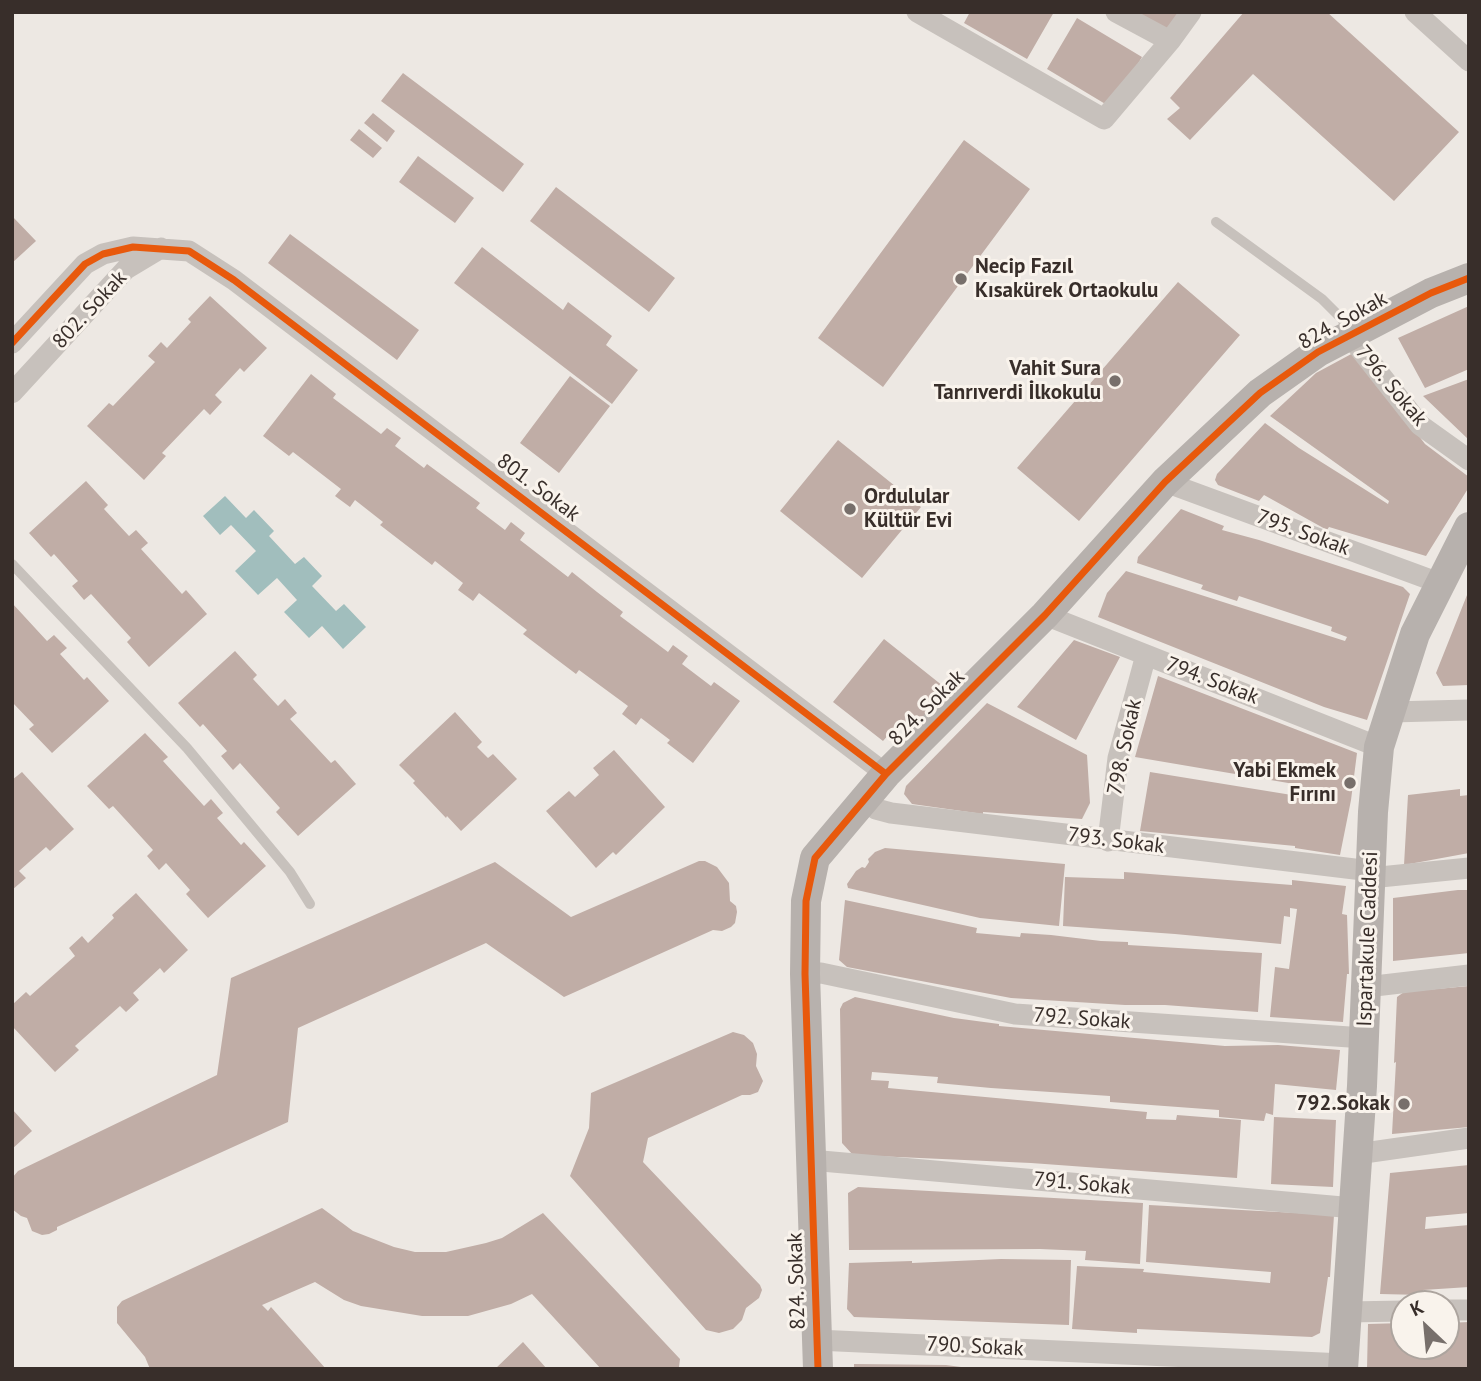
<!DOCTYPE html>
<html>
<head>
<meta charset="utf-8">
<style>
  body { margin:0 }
  #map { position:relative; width:1481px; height:1381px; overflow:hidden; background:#ede8e3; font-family:"PT Sans",sans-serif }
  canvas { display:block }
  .frame { position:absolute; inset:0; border:14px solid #382e2a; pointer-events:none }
  .north { position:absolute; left:1390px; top:1290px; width:70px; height:70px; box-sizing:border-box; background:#f9f3ec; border:2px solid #aca49e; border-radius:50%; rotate:334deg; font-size:19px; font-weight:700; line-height:28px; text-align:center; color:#382e2a }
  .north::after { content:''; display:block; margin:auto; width:24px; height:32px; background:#776f6b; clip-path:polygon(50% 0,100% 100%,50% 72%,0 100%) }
</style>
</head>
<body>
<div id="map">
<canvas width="1481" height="1381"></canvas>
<div class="frame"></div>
<div class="north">K</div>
</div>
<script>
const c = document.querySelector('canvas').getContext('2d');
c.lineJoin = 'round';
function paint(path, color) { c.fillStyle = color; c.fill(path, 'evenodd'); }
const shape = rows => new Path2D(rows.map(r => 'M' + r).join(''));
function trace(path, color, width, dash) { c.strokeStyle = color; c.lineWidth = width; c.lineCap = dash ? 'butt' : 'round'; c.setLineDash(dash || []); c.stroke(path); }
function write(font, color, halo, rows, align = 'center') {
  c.font = font + ' "PT Sans",sans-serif'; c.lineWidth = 6; c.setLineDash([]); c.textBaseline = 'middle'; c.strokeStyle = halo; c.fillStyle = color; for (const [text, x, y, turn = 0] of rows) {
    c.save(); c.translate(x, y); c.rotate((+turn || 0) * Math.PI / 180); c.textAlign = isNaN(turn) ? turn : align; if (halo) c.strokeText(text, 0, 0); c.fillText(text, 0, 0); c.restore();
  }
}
const water = shape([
  [225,496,246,518,254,510,274,531,269,536,295,564,304,557,322,576,312,586,336,611,344,604,366,627,343,649,322,626,309,638,284,612,297,600,277,578,258,595,235,571,256,551,231,525,220,535,203,516]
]);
const building = shape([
  [970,12,1054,12,1027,59,964,23],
  [1132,12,1182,12,1170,34],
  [1244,12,1327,12,1459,132,1394,201,1253,74,1190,140,1167,119,1180,108,1170,98],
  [1077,18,1142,57,1112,108,1047,69],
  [403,73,524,164,503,192,381,101],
  [373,113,395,131,387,142,364,123],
  [359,129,382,148,373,158,350,140],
  [964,140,1030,189,883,387,818,338],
  [418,156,474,198,455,223,399,182],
  [556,187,675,278,649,312,530,221],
  [12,216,36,241,12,263],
  [290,234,419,330,397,360,268,263],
  [482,247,563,310,568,302,612,336,606,345,638,370,612,404,454,283],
  [1178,282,1240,335,1079,521,1017,468],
  [210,296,267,348,244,372,240,368,215,395,222,402,210,415,204,409,162,453,166,456,144,480,87,426,109,403,113,406,155,362,148,356,161,342,167,348,191,322,188,319],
  [1469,306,1469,369,1425,388,1398,338],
  [1355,352,1425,444,1469,477,1469,487,1426,556,1329,527,1327,530,1264,495,1259,501,1218,485,1215,480,1217,474,1265,423,1299,448,1388,504,1389,501,1270,416,1316,373],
  [311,374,336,394,333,398,381,434,387,428,401,438,395,446,424,468,427,464,480,503,476,508,505,530,511,522,525,533,520,540,568,577,572,572,597,592,623,612,620,616,668,652,673,645,688,656,682,664,711,686,714,682,740,701,693,763,667,743,670,740,641,718,636,725,622,714,628,706,579,670,576,674,523,634,527,630,479,593,473,601,458,590,463,583,435,561,432,565,380,525,383,522,355,500,350,507,335,496,341,489,293,452,289,456,263,436],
  [570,376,610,406,559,473,520,443],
  [1469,379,1469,440,1423,396],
  [838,440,921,507,862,578,780,511],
  [86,481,108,505,104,509,129,536,136,530,148,543,141,549,182,594,186,590,207,614,149,667,127,642,131,638,91,594,84,600,72,586,78,581,54,554,51,557,29,533],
  [1181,509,1224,526,1222,530,1259,540,1403,587,1410,594,1367,720,1324,707,1098,617,1107,593,1126,571,1345,641,1347,637,1331,631,1332,627,1239,596,1237,601,1201,589,1203,585,1137,563,1138,557],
  [1469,590,1469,685,1443,686,1436,673],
  [12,603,47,641,54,635,67,648,60,654,84,680,87,677,109,701,52,753,29,729,34,725,12,702],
  [884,639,948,690,922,719,919,716,914,721,908,718,903,727,898,724,883,741,833,702],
  [1074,640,1120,657,1076,740,1017,707],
  [235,651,257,675,253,679,278,706,285,699,297,713,290,719,331,763,335,760,356,784,298,836,276,812,280,808,240,763,233,770,221,756,227,751,203,724,200,727,178,703],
  [1158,676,1357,753,1351,800,1340,855,1295,848,1295,846,1140,831,1150,772,1304,797,1305,793,1299,792,1300,785,1135,757],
  [987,703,1087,755,1090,803,1082,819,983,812,983,814,912,804,904,794,906,786],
  [455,712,482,742,477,747,488,758,493,754,517,779,461,831,447,816,446,818,413,783,415,781,399,765],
  [145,733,168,757,163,761,204,806,211,799,223,813,217,818,241,845,244,842,266,866,208,918,186,894,190,890,166,863,159,870,147,856,153,850,113,806,109,809,87,786],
  [614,750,665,807,616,855,613,852,596,868,546,811,569,791,575,797,599,775,593,768],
  [22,772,74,829,50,851,46,847,19,871,26,878,12,890,12,780],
  [1460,789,1460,796,1469,795,1469,853,1404,865,1408,795],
  [885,848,1065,864,1059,926,980,918,848,888,847,884,856,871,862,867,865,868,869,862,868,859,875,852],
  [699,861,705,861,717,867,729,883,730,901,736,906,737,912,735,923,731,927,722,931,713,930,564,997,486,943,298,1028,288,1122,57,1227,57,1230,49,1234,42,1235,32,1231,27,1218,21,1216,12,1209,12,1178,18,1171,217,1075,231,978,495,862,571,917],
  [1124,872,1292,885,1292,880,1346,886,1342,914,1347,915,1349,974,1347,974,1343,1022,1270,1017,1275,967,1289,969,1297,909,1290,908,1290,917,1284,916,1281,944,1175,934,1063,926,1065,877,1124,879],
  [1458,890,1469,890,1469,953,1393,961,1393,898],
  [136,893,188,950,164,973,160,968,133,993,139,1000,126,1012,120,1006,75,1046,79,1050,55,1072,12,1026,12,1005,26,992,30,996,75,956,69,948,82,936,88,943,114,918,112,915],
  [845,900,977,928,976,933,1020,937,1021,933,1051,935,1101,941,1128,942,1128,945,1262,953,1258,1012,1165,1005,1125,1005,1011,998,847,967,839,960],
  [1469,986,1469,1127,1392,1134,1396,1062,1394,1063,1397,997,1404,992],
  [855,997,954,1018,999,1024,999,1026,1225,1046,1278,1045,1340,1050,1336,1090,1275,1084,1273,1115,1266,1113,1264,1121,1219,1117,1219,1110,1110,1102,1110,1096,991,1088,937,1083,938,1077,872,1072,871,1080,889,1081,888,1088,1147,1112,1146,1119,1176,1120,1177,1115,1241,1120,1237,1178,1031,1163,853,1155,842,1143,840,1009,843,1003],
  [733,1032,744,1035,753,1043,757,1054,756,1066,763,1081,758,1092,750,1095,742,1095,648,1138,643,1162,760,1285,762,1290,759,1298,746,1308,742,1320,733,1329,719,1333,706,1330,570,1176,589,1128,591,1093],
  [12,1109,32,1131,12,1149],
  [1274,1117,1336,1120,1333,1187,1271,1184],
  [1469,1165,1469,1213,1426,1217,1425,1229,1469,1225,1469,1287,1423,1290,1423,1295,1380,1294,1390,1173],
  [858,1187,1143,1203,1140,1264,1085,1260,1086,1251,1040,1249,849,1250,848,1193],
  [1149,1205,1334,1215,1330,1277,1328,1277,1320,1333,1312,1337,1137,1329,1137,1333,1072,1329,1077,1266,1144,1269,1143,1272,1270,1283,1271,1272,1146,1262],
  [322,1208,353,1231,394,1247,415,1252,446,1252,486,1243,502,1238,543,1213,680,1359,679,1367,677,1369,601,1369,532,1294,511,1304,468,1316,422,1316,361,1306,344,1300,315,1282,262,1305,268,1311,271,1307,326,1369,150,1369,145,1357,117,1323,117,1307,122,1301],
  [1001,1259,1071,1260,1069,1325,854,1317,847,1309,849,1263,912,1261,912,1263],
  [1469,1322,1469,1369,1367,1369,1368,1324,1404,1323,1404,1346,1446,1346,1446,1323],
  [523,1342,547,1369,495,1369],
  [854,1364,946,1365,961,1367,961,1369,854,1369]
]);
const lane = shape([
  [1216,222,1322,299,1342,319,1349,334],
  [12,564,187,748,290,872,310,904]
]);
const street = shape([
  [917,12,1104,119,1170,41,1191,12],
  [1116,12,1170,41],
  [1415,12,1469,61],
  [1349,335,1420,425,1469,460],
  [12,343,85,264,103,254,133,247,189,251,234,280,886,774],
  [12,393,126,269,161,248],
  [1165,482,1442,584],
  [1045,615,1379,747],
  [1391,712,1469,710],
  [865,800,876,809,891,813,1371,871],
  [1108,841,1118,758,1146,655],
  [1370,878,1469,868],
  [805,974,821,973,1015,1014,1364,1038],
  [1366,987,1469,975],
  [1357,1154,1469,1138],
  [810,1160,1354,1208],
  [1446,1310,1469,1310],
  [1347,1312,1404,1311],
  [816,1340,1344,1364]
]);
const secondary = shape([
  [818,1369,805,974,806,901,815,858,886,774,1045,615,1165,482,1260,393,1318,352,1431,293,1469,278],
  [1343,1369,1362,1086,1373,812,1379,747,1415,634,1469,527]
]);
const cycleway = shape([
  [12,343,85,264,103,254,133,247,189,251,234,280,886,774],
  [818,1369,805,974,806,901,815,858,886,774,1045,615,1165,482,1260,393,1318,352,1431,293,1469,278]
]);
const markers = [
  [961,279,7,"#776f6b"],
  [1115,381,7,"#776f6b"],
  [850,509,7,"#776f6b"],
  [1350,783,7,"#776f6b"],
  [1404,1104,7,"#776f6b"]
];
const poiNames = [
  ["Necip Fazıl",975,267,"left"],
  ["Kısakürek Ortaokulu",975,291,"left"],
  ["Vahit Sura",1101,369],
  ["Tanrıverdi İlkokulu",1101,393],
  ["Ordulular",864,497,"left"],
  ["Kültür Evi",864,521,"left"],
  ["Yabi Ekmek",1336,771],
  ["Fırını",1336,795],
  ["792.Sokak",1390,1104]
];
const streetNames = [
  ["802. Sokak",90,310,-47],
  ["824. Sokak",1343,321,-29],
  ["796. Sokak",1391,386,50],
  ["801. Sokak",538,488,37],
  ["795. Sokak",1303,533,20],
  ["794. Sokak",1212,681,21],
  ["824. Sokak",927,708,-45],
  ["798. Sokak",1125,747,-78],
  ["793. Sokak",1116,841,7],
  ["Ispartakule Caddesi",1368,939,-88],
  ["792. Sokak",1082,1019,4],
  ["791. Sokak",1082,1184,5],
  ["824. Sokak",797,1281,-92],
  ["790. Sokak",975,1347,3]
];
paint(water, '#a1bebd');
paint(building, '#c0ada6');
trace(lane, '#c7c1bc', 10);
trace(street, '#c7c1bc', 21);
trace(secondary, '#b7b1ad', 30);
trace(cycleway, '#e8590c', 7);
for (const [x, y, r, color] of markers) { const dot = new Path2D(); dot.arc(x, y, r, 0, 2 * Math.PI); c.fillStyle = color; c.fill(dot); trace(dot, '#f9f3ec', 2.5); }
write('bold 21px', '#382e2a', '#f9f3ec', poiNames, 'right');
write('21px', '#382e2a', '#f9f3ec', streetNames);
</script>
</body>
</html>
